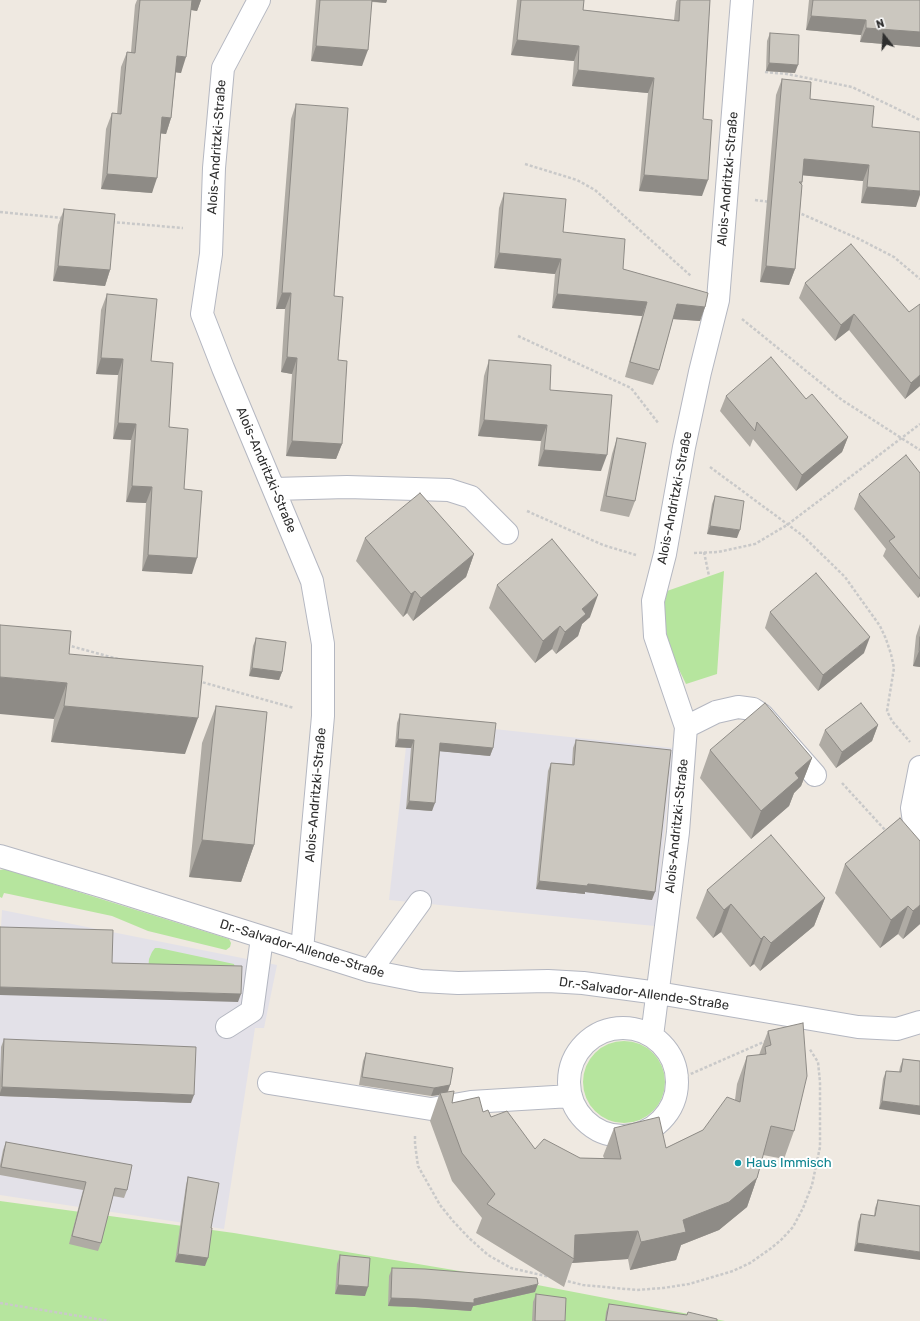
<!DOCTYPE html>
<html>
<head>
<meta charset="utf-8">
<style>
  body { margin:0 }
  #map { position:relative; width:920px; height:1321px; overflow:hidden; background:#efe9e1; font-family:Rubik,sans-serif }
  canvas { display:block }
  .north { position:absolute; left:864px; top:16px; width:40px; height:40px; -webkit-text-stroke:3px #fff; paint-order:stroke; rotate:343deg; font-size:11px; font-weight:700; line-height:16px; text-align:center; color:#2e2e2e }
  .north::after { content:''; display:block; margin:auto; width:14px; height:18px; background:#2e2e2e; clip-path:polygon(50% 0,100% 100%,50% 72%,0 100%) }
</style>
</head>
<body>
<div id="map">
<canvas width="920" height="1321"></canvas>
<div class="north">N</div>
</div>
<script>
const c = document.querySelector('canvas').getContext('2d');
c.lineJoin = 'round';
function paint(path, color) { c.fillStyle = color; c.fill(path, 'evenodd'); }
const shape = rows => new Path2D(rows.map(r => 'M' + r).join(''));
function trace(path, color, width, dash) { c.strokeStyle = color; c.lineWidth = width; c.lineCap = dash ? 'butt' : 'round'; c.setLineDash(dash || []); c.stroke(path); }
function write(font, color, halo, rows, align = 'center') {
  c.font = font + ' Rubik,sans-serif'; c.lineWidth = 4; c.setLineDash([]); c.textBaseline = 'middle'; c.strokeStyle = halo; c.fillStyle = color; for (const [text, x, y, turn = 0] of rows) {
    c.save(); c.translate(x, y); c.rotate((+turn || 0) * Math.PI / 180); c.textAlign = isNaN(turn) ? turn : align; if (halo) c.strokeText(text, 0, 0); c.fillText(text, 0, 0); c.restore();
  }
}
const industrial = shape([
  [409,720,673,748,655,926,389,900],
  [2,910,277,965,264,1028,255,1028,224,1229,0,1195,0,946]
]);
const green = shape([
  [724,571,717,674,686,684,669,649,663,610,667,591],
  [5,869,229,939,231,943,230,947,226,950,148,931,112,916,9,894,4,893,2,898,0,897,0,870],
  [155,948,159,948,234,964,235,968,148,972,149,959,152,952],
  '583 1082a41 41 0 1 1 82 0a41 41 0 1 1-82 0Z',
  [0,1201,234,1233,501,1278,725,1321,0,1321]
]);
const path = shape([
  [765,72,787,74,852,87,920,120],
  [525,164,577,180,595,190,691,276],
  [755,200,770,202],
  [0,212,63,218],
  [797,212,859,239,894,257,920,279],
  [112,222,183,228],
  [742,319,842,400,920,450],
  [518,336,631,388,659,424],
  [710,467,802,535,845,577,880,626,886,639,891,654,894,668,887,711,892,721,910,742],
  [527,511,603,545,636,555],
  [704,552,709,576],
  [694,553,718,552,755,544,787,525,920,424],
  [67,645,118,659],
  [198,681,294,708],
  [842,783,886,831],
  [677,1080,766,1041],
  [415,1136,415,1144,418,1166,440,1205,453,1221,469,1238,488,1255,511,1268,550,1277],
  [563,1280,583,1285,637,1290,663,1288,689,1284,733,1271,750,1263,770,1249,781,1240,793,1227,803,1208,812,1185,820,1147,820,1082,818,1062,809,1048],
  [0,1303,109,1321]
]);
const minor = shape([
  [259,0,223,68,214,168,211,254,202,314,223,368,312,581,323,644,323,716,302,950],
  [274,489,347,487,449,490,471,497,507,533],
  [686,727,716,712,738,707,753,709,762,715,815,775],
  [920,767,912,808,914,822,920,832],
  [0,856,104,887,370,971,421,981,458,983,548,981,583,983,658,993,858,1027,897,1029,920,1022],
  [370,971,420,902],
  [227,1027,252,1011,262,938],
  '569 1082a54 54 0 1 1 108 0a54 54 0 1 1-108 0Z',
  [652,1036,678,832,686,727,655,636,653,601,665,554,684,447,700,372,718,300,742,0],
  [269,1083,431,1109,471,1102,571,1096]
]);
const wall = shape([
  [137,0,201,0,197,11,191,10,181,73,176,72,171,118,166,134,161,133,152,193,101,189,106,129,112,113,117,114,121,67,127,52,131,52,135,5],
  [316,0,387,0,386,3,372,2,362,66,311,61],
  [517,0,584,0,583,10,674,20,676,2,677,0,710,0,703,119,702,196,639,191,648,93,572,86,574,61,511,55],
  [809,0,920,0,920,47,860,42,861,35,806,30],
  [770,33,795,73,766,71,767,41],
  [782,79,810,99,872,127,916,207,861,203,863,181,803,175,802,185,795,269,789,285,760,282,776,95],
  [296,104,334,296,338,360,342,444,336,459,286,456,292,374,281,372,285,309,276,309,291,119],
  [504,193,563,232,623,269,705,307,700,321,673,319,659,370,653,385,625,377,642,316,552,308,555,274,494,268,499,208],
  [64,209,110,270,105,286,53,281,58,225],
  [851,244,920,386,905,399,849,330,835,341,799,298,805,283],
  [107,294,151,361,169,427,184,489,192,574,142,571,146,503,126,502,131,440,113,439,118,375,96,374,101,310],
  [489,360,550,390,601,471,538,466,541,441,478,436,484,376],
  [726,396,806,399,848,437,842,452,796,491,753,439,750,447,720,411],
  [617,438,635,501,629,517,600,511,612,454],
  [920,473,920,596,918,598,883,556,886,549,854,509,859,494],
  [715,496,737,538,707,534,712,504],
  [365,538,474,554,466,577,413,621,407,613,403,617,356,561],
  [497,585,590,617,582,624,578,636,556,654,552,649,535,663,489,608],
  [770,612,864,653,818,691,765,628],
  [920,624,920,667,913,666,916,636],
  [256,638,282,672,279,680,249,676,253,646],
  [69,654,185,754,51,742,54,719],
  [216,706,254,845,241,882,189,877,202,743],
  [400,714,493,748,490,756,440,751,432,811,406,809,411,748,395,747,397,723],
  [878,725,872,741,836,768,819,745,825,730],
  [576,740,652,900,585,892,585,894,536,889,548,771,551,763,572,764,573,748],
  [710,750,812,758,801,786,794,793,789,806,751,839,700,778],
  [900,818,920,924,903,939,898,934,880,948,835,893,845,864],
  [707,890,825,898,814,926,760,971,754,964,750,967,721,932,713,938,696,918],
  [768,1031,794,1131,784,1159,763,1155,757,1178,747,1207,719,1230,681,1245,676,1260,630,1270,628,1259,572,1263,564,1287,476,1233,482,1218,452,1181,430,1121,439,1095,431,1096,359,1085,363,1061,366,1053,450,1085,448,1092,452,1103,483,1112,491,1117,535,1149,580,1158,604,1158,603,1156,614,1128,666,1148,703,1130,735,1100,737,1084,747,1056,759,1055],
  [4,1039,191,1103,0,1096,0,1078,1,1047],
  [903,1059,920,1061,879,1109,883,1079,886,1071,899,1072,900,1067],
  [6,1142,127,1190,124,1198,113,1196,101,1243,98,1251,69,1244,83,1190,0,1175,0,1165,3,1150],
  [188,1177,205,1266,175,1262,186,1185],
  [878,1200,920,1206,854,1251,858,1222,861,1214,874,1216,875,1208],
  [340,1255,365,1296,335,1294,337,1264],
  [392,1268,535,1292,473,1306,471,1311,415,1307,388,1306,389,1276],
  [536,1294,565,1321,532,1321,533,1302],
  [609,1304,717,1321,605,1321,606,1312]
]);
const shadedWall = shape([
  [190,0,201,0,197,11,186,9],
  [368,0,387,0,386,3,368,1],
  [811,16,866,20,861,35,806,30],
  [866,28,920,32,920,47,860,42],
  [517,40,579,46,574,61,511,55],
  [316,46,368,50,362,66,311,61],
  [177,56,186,57,181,73,172,72],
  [769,63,798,65,795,73,766,71],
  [578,70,654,78,648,93,572,86],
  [162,117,171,118,166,134,156,133],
  [804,159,869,165,863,181,799,175],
  [107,174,157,178,152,193,101,189],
  [644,175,708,180,702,196,639,191],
  [867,187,920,191,920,195,916,207,861,203],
  [499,253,561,259,555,274,494,268],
  [58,266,110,270,105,286,53,281],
  [766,266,795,269,789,285,760,282],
  [282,293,291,293,285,309,276,309],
  [557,294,647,302,642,316,552,308],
  [677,304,705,307,700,321,672,319],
  [854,314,849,330,835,341,841,325],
  [287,357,297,358,292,374,281,372],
  [101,358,123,359,118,375,96,374],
  [920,375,920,386,905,399,911,383],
  [484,420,547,425,541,441,478,436],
  [118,423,136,424,131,440,113,439],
  [848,437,842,452,796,491,802,475],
  [292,441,342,444,336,459,286,456],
  [544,450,607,455,601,471,538,466],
  [132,486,152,487,146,503,126,502],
  [710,526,740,530,737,538,707,534],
  [474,554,466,577,413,621,421,598],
  [148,555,197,558,192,574,142,571],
  [415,591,407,613,403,617,411,594],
  [920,592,920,596,918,598],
  [598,595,590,617,582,624,578,636,556,654,565,632,582,609],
  [560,626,552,649,535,663,543,641],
  [870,637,864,653,818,691,823,675],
  [919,651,920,651,920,667,913,666],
  [252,668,282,672,279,680,249,676],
  [0,677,67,683,54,719,0,714],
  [64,706,198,718,185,754,51,742],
  [878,725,872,741,836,768,842,752],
  [398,739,414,740,411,748,395,747],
  [440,743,493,748,490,756,437,751],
  [812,758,801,786,794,793,789,806,751,839,761,811,795,773],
  [409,801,435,803,432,811,406,809],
  [202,840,254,845,241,882,189,877],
  [539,881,588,884,655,892,652,900,585,892,585,894,536,889],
  [825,898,814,926,760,971,771,943],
  [731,904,721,932,713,938,724,910],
  [920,905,920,924,903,939,913,911],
  [908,906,898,934,880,948,891,920],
  [764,936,754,964,750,967,761,939],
  [0,987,241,994,238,1002,0,995],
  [450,1085,447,1093,440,1093,439,1095,431,1096,434,1088],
  [2,1087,194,1095,191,1103,0,1096,0,1093],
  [882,1101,920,1106,920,1115,879,1109],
  [757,1178,747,1207,719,1230,681,1245,676,1260,630,1270,641,1242,683,1220],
  [638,1231,628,1259,572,1263,574,1259,575,1235],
  [857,1243,920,1252,920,1260,854,1251],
  [178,1254,208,1258,205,1266,175,1262],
  [538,1284,535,1292,473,1306,471,1311,415,1307,388,1306,391,1298,474,1299],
  [338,1285,368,1287,365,1296,335,1294]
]);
const building = shape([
  [140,0,192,0,186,57,177,56,171,118,162,117,157,178,107,174,112,113,121,114,127,52,135,53,140,0],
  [320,0,372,0,368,50,316,46,320,0],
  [521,0,584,0,583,10,679,21,680,0,710,0,703,119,712,120,708,180,644,175,654,78,578,70,579,46,517,40,521,0],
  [813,0,920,0,920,32,866,28,866,20,811,16,813,0],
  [770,33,799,35,798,65,769,63,770,33],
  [782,79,811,82,810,99,874,106,872,127,920,132,920,191,867,187,869,165,804,159,802,182,799,182,802,185,795,269,766,266,782,79],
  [296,104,348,108,334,296,343,297,338,360,347,361,342,444,292,441,297,358,287,357,291,293,282,293,296,104],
  [504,193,566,199,563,232,625,239,623,269,708,293,705,307,677,304,659,370,630,362,647,302,557,294,561,259,499,253,504,193],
  [64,209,115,214,110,270,58,266,64,209],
  [851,244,909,312,920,304,920,375,911,383,854,314,841,325,805,283,851,244],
  [107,294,157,299,151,361,173,363,169,427,188,429,184,489,202,491,197,558,148,555,152,487,132,486,136,424,118,423,123,359,101,358,107,294],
  [771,357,806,399,812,394,848,437,802,475,757,422,755,431,726,396,771,357],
  [489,360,551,365,550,390,612,395,607,455,544,450,547,425,484,420,489,360],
  [617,438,646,443,635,501,606,496,617,438],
  [906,455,920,473,920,579,889,541,895,537,859,494,906,455],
  [420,493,474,554,421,598,415,591,411,594,365,538,420,493],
  [715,496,744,501,740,530,710,526,715,496],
  [552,539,598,595,582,609,586,614,565,632,560,626,543,641,497,585,552,539],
  [816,573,870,637,823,675,770,612,816,573],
  [0,625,71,631,69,654,203,666,198,718,64,706,67,683,0,677,0,625],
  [920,637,920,651,919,651,920,637],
  [256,638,286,642,282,672,252,668,256,638],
  [765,703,812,758,795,773,799,778,761,811,710,750,765,703],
  [861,703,878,725,842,752,825,730,861,703],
  [216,706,267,712,254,845,202,840,216,706],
  [400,714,496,723,493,748,440,743,435,803,409,801,414,740,398,739,400,714],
  [576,740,671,750,655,892,588,884,587,886,539,881,551,763,574,765,576,740],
  [900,818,920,841,920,905,913,911,908,906,891,920,845,864,900,818],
  [771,835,825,898,771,943,764,936,761,939,731,904,724,910,707,890,771,835],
  [0,927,113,930,112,963,242,966,241,994,0,987,0,927],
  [803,1023,807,1076,794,1131,771,1126,757,1178,729,1202,683,1220,686,1232,641,1242,638,1231,575,1235,574,1259,487,1204,495,1194,462,1153,440,1093,454,1091,452,1103,479,1097,483,1112,488,1110,491,1117,507,1111,535,1149,544,1139,580,1158,621,1159,614,1128,659,1117,666,1148,703,1130,727,1097,740,1102,747,1056,766,1054,765,1047,771,1045,768,1031,803,1023],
  [4,1039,196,1047,194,1095,2,1087,4,1039],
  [366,1053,453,1068,450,1085,434,1088,362,1077,366,1053],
  [903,1059,920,1061,920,1106,882,1101,886,1071,901,1072,903,1059],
  [6,1142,132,1165,127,1190,115,1188,101,1243,72,1236,86,1182,1,1167,6,1142],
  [188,1177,219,1183,211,1228,212,1228,208,1258,178,1254,188,1177],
  [878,1200,920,1206,920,1252,857,1243,861,1214,875,1216,878,1200],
  [340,1255,370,1258,368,1287,338,1285,340,1255],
  [392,1268,425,1269,537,1278,538,1284,474,1299,474,1303,418,1299,391,1298,392,1268],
  [536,1294,566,1298,565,1321,535,1321,536,1294],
  [609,1304,687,1315,688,1312,717,1319,717,1321,606,1321,609,1304]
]);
const markers = [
  [738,1163,4,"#0f9aa8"]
];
const streetNames = [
  ["Alois-Andritzki-Straße",217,147,-86],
  ["Alois-Andritzki-Straße",728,179,-85],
  ["Alois-Andritzki-Straße",266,470,67],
  ["Alois-Andritzki-Straße",675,498,-79],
  ["Alois-Andritzki-Straße",316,795,-85],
  ["Alois-Andritzki-Straße",677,826,-84],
  ["Dr.-Salvador-Allende-Straße",302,949,17],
  ["Dr.-Salvador-Allende-Straße",644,994,8]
];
const cultureNames = [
  ["Haus Immisch",746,1163]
];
paint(industrial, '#e3e1e8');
paint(green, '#b6e59e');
trace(minor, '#b4b7c1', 24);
trace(path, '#c9c9c9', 2.5, [3, 2]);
trace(minor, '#fff', 22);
paint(wall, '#afaba4');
paint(shadedWall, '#8e8b86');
paint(building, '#cbc7bf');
trace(building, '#8e8b86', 1);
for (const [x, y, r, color] of markers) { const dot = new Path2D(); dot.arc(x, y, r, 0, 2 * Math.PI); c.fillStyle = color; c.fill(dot); trace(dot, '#fff', 1.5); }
write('13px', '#2e2e2e', '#fff', streetNames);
write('13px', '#0d838f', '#fff', cultureNames, 'left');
</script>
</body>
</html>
